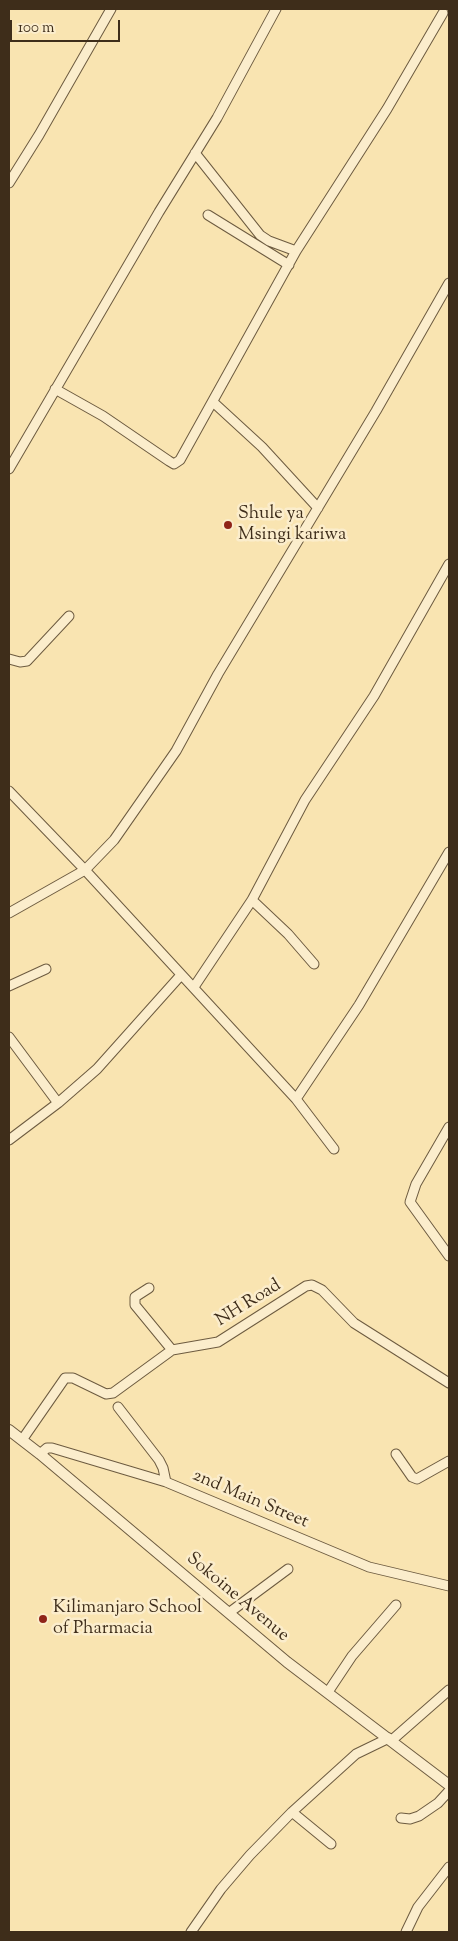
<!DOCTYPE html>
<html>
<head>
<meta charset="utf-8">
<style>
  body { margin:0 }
  #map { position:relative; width:458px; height:1941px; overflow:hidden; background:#f9e4b1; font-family:"Sorts Mill Goudy",serif }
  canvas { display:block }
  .frame { position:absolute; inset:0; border:10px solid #3e2d1a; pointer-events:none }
  .scale { position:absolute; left:10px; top:20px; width:110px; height:22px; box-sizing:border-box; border:2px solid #3e2d1a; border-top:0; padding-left:6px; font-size:15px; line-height:18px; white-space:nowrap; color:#3e2d1a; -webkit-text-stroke:4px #fbedcc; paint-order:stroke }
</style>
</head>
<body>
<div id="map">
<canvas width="458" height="1941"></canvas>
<div class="frame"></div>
<div class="scale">100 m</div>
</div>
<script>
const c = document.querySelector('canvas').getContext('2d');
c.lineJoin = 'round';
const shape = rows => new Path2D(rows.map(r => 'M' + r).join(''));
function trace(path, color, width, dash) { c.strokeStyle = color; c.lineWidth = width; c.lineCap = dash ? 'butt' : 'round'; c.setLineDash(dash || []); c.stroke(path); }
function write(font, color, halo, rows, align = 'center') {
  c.font = font + ' "Sorts Mill Goudy",serif'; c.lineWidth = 5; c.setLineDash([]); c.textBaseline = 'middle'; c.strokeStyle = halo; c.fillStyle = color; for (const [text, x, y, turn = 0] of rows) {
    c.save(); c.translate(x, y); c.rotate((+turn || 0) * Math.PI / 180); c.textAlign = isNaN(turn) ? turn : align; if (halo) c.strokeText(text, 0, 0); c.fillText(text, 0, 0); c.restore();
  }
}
const minor = shape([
  [195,153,260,235,269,241,296,251],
  [9,183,39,135,111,9],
  [208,215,289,265],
  [55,389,103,416,169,461,174,464,180,460,296,251,387,109,443,13],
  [213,402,262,447,318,508],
  [9,469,159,212,217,118,276,9],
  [9,659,20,662,27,661,69,616],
  [9,791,85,870,114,840,176,751,218,674,376,411,449,283],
  [252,900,288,934,314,964],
  [9,913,85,870,296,1099,334,1149],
  [9,986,46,969],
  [194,987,252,900,305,800,374,696,449,564],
  [9,1037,58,1103],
  [296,1099,359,1005,449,852],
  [449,1127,416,1184,410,1202,449,1256],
  [9,1140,58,1103,97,1069,181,975],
  [149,1288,135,1297,135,1305,172,1350],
  [118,1407,159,1460,163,1468,166,1482],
  [22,1440,65,1378,73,1378,106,1394,113,1393,172,1350,218,1342,306,1286,312,1285,322,1290,354,1323,449,1383],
  [40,1454,47,1448,52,1448,166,1482,369,1567,449,1586],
  [396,1454,412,1477,417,1479,449,1461],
  [230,1612,288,1569],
  [328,1692,352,1656,396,1605],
  [392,1740,449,1690],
  [292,1812,331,1844],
  [401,1818,410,1819,419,1816,438,1803,449,1791],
  [191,1932,221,1889,250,1855,292,1812,356,1754,389,1738],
  [406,1932,418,1907,449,1867]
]);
const tertiary = shape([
  [9,1430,40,1454,287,1662,449,1785]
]);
const markers = [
  [228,525,5,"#8f2418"],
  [43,1619,5,"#8f2418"]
];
const poiNames = [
  ["Shule ya",238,515],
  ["Msingi kariwa",238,536],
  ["Kilimanjaro School",53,1609],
  ["of Pharmacia",53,1630]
];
const streetNames = [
  ["NH Road",249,1304,-32],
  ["2nd Main Street",250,1500,23],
  ["Sokoine Avenue",237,1598,40]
];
trace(minor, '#6d5b40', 11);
trace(tertiary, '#6d5b40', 12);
trace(minor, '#fbedcc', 9);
trace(tertiary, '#fbedcc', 10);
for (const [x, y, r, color] of markers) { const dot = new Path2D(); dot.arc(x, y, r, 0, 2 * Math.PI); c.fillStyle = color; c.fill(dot); trace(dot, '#fbedcc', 2); }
write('18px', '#3e2d1a', '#fbedcc', poiNames, 'left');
write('18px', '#3e2d1a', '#fbedcc', streetNames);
</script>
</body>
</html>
